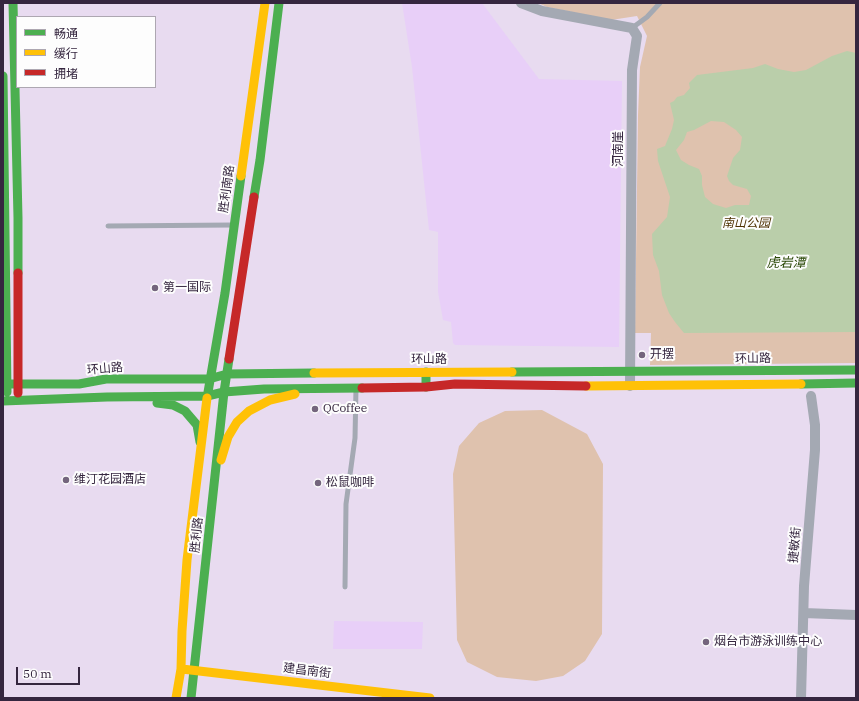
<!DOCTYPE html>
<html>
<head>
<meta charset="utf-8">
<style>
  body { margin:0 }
  #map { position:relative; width:859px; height:701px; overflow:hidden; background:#e8dbf0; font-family:"IBM Plex Serif","Noto Sans SC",serif }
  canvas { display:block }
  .frame { position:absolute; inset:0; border:4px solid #35263f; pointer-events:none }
  .legend { position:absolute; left:16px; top:16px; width:140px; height:72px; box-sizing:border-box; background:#fdfdfd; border:1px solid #ada7b1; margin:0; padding:5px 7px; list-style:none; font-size:12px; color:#35263f }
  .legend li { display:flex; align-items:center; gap:8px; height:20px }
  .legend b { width:20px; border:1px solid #ada7b1 }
  .scale { position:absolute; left:16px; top:667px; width:64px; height:18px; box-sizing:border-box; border:2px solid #35263f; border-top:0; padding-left:5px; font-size:12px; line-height:14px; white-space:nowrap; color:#35263f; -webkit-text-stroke:3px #fdfdfd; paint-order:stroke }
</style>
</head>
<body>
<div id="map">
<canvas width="859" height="701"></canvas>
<div class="frame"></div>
<ul class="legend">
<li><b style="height:5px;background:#4caf50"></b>畅通</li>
<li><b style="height:5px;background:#ffc107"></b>缓行</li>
<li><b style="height:5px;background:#c62828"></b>拥堵</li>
</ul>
<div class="scale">50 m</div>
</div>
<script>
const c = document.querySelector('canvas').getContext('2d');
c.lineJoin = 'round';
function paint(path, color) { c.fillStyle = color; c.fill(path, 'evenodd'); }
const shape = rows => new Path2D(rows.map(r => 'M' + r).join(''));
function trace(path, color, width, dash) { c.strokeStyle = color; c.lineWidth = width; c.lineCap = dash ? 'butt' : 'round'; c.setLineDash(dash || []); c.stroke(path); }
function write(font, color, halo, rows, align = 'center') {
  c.font = font + ' "IBM Plex Serif","Noto Sans SC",serif'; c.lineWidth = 4; c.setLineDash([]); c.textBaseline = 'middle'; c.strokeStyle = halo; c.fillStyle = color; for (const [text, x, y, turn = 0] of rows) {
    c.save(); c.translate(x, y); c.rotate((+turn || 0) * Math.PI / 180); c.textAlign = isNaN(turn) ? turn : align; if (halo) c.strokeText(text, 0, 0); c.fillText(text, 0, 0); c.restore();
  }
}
const built = shape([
  [402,3,482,3,539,79,622,81,619,347,455,345,453,343,451,322,443,320,438,292,438,232,429,230,412,67],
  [334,621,423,622,422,649,333,649]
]);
const green = shape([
  [538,3,856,3,856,363,650,365,651,333,635,333,638,115,640,67,647,36,637,16,611,20,547,7],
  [542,410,587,434,603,464,602,634,585,661,563,676,536,681,497,677,467,662,457,640,453,474,459,446,479,423,505,411]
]);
const water = shape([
  [847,51,856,53,856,332,684,333,675,322,669,313,662,295,659,271,653,255,652,234,667,217,670,197,658,161,657,149,665,146,672,129,674,120,670,103,674,101,677,97,684,95,690,88,689,83,697,75,753,68,765,64,778,69,794,72,806,70,832,56],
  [711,121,724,122,736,130,742,137,740,150,733,158,727,176,729,181,733,185,747,189,751,196,749,205,735,205,726,208,713,204,705,197,702,185,702,176,699,169,689,165,681,160,676,150,684,140,687,132,694,130]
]);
const lane = shape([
  [632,28,647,17,660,3],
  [108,226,233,225],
  [345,587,346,504,355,438,356,388]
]);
const street = shape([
  [521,3,542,11,632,28,637,36,632,70,630,386],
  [804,613,856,615],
  [801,698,804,586,815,450,815,425,811,396]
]);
const fast = shape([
  [13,3,18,218,18,273],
  [3,76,7,392],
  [254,197,260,160,279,3],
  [426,372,426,387],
  [512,372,856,370],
  [3,384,79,384,106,379,209,379,227,374,314,373],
  [801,384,856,383],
  [207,398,225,293,241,176],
  [3,401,107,397,207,396,224,392,264,389,362,388],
  [157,403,173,405,185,411,197,425,200,442],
  [191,698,224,392,229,359]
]);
const slow = shape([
  [241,176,265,3],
  [314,373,512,372],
  [586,386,801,384],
  [221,460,228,437,237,422,249,411,270,400,295,394],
  [182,669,430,698],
  [176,698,181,669,182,631,187,560,207,398]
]);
const jam = shape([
  [18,273,18,393],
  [229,359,254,197],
  [362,388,426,387,455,384,586,386]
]);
const markers = [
  [155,288,4,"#74657d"],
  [642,355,4,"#74657d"],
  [315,409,4,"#74657d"],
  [66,480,4,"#74657d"],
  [318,483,4,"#74657d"],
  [706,642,4,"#74657d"]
];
const streetNames = [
  ["河南崖",619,149,-90],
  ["胜利南路",227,189,-82],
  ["环山路",753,359,-1],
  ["环山路",429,360],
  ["环山路",105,369,-5],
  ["胜利路",197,535,-84],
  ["捷敏街",795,545,-85],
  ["建昌南街",307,671,7]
];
const parkNames = [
  ["南山公园",746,224]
];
const poiNames = [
  ["第一国际",163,288],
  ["开摆",650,355],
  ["QCoffee",323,409],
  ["维汀花园酒店",74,480],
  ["松鼠咖啡",326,483],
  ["烟台市游泳训练中心",714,642]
];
const waterNames = [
  ["虎岩潭",786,263]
];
paint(built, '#e8cff8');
paint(green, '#dfc2ae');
paint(water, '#baceaa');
trace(lane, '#a4a9b3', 5);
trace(street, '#a4a9b3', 10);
trace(fast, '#4caf50', 9);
trace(slow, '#ffc107', 9);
trace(jam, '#c62828', 9);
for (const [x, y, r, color] of markers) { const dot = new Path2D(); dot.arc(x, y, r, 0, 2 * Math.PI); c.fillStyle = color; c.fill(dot); trace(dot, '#fdfdfd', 1.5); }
write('12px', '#35263f', '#fdfdfd', streetNames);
write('italic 12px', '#4d3000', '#fdfdfd', parkNames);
write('12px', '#35263f', '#fdfdfd', poiNames, 'left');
write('italic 13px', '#2a4806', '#fdfdfd', waterNames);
</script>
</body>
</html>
